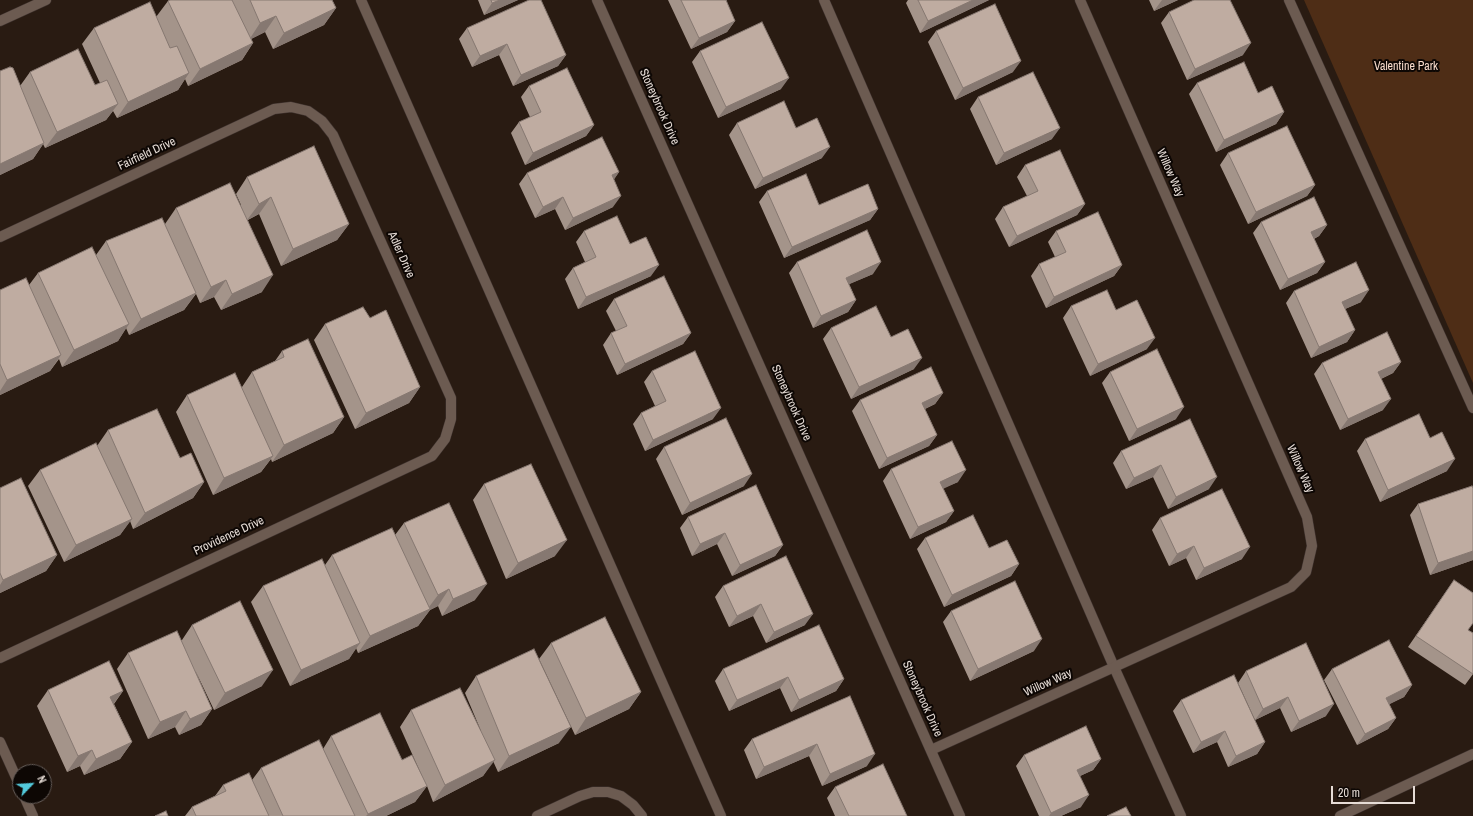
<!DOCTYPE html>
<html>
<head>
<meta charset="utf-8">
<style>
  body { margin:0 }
  #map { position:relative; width:1473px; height:816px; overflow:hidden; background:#291b12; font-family:"Archivo Narrow",sans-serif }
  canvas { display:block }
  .north { position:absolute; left:12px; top:764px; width:40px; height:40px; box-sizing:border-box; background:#0d0704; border:1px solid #645c58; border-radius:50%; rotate:65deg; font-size:11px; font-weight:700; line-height:16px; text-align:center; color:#e6dcd6 }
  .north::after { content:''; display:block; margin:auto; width:14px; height:18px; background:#53cadc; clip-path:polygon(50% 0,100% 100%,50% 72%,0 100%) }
  .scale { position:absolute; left:1331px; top:786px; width:84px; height:18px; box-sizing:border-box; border:2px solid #e6dcd6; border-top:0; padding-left:5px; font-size:12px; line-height:14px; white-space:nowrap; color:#e6dcd6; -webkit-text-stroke:3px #0d0704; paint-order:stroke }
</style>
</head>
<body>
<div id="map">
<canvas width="1473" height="816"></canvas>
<div class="north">N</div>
<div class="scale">20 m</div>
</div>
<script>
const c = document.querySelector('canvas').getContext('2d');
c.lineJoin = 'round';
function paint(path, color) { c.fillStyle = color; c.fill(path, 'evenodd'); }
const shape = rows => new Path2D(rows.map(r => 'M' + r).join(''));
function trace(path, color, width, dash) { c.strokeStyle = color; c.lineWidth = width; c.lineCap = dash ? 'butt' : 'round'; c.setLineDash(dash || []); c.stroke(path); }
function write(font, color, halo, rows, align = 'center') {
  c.font = font + ' "Archivo Narrow",sans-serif'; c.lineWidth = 4; c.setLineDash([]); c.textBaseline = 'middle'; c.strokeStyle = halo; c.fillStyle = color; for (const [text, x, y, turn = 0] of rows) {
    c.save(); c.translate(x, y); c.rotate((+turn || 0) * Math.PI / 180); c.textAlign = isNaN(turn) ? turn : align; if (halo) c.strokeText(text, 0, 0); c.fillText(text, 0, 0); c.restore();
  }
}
const green = shape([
  [1304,0,1473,0,1473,383]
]);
const lane = shape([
  [361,0,721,816],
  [824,0,1114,667,1181,816],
  [1289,0,1473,408],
  [0,21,46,0],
  [1340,816,1473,754]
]);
const street = shape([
  [597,0,960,816],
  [0,237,274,109,291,107,308,111,322,121,333,135,451,398,451,419,445,439,432,456,0,658],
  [0,742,20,786],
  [931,750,1291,587,1306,572,1312,546,1307,517,1080,0],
  [24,796,33,816],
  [537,816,580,796,593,792,608,792,621,796,633,805,642,816]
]);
const wall = shape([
  [170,0,332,0,336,8,324,25,273,49,265,32,251,39,253,43,242,60,188,86,185,79,178,90,117,118,113,111,106,120,45,148,43,144,33,159,0,175,0,71,20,86,30,72,95,85,100,83,82,44,94,28,156,17,168,1],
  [478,0,518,0,484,15],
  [668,0,727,0,726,1,735,21,727,32,691,49],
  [908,0,989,0,920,33,906,3],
  [1149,0,1178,0,1154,11],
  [1169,12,1243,55,1187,80,1161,23],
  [467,28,566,55,558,66,513,86,499,55,472,67,459,39],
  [936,31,1013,72,955,100,928,42],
  [700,51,781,89,718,118,692,62],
  [1197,83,1258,93,1284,112,1276,124,1216,152,1189,94],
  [529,86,594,125,586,136,525,165,511,133,519,122,530,117,521,97],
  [978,97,1052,139,996,165,970,109],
  [737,123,796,128,822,158,755,189,729,135],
  [1228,153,1315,185,1307,196,1248,224,1220,165],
  [1025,165,1085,204,1077,215,1009,247,995,219,1003,207,1027,196,1017,177],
  [619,172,614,179,613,207,565,230,555,209,535,218,519,184,527,173],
  [247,177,349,224,337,240,281,266,259,214,248,220,262,292,221,310,214,297,200,303,196,294,184,310,129,335,126,328,118,341,62,367,59,359,50,371,0,395,0,290,29,285,38,273,96,255,106,241,165,224,176,208,241,205,236,194],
  [767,191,819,205,878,209,870,220,784,258,759,202],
  [1261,222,1327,225,1319,236,1314,239,1325,262,1317,273,1280,290,1253,233],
  [584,231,630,244,651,276,578,309,565,279,573,268,585,262,576,242],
  [1056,231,1122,265,1114,276,1046,308,1031,276,1039,264,1055,257,1048,242],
  [797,262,873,274,849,284,856,300,848,312,813,328,789,273],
  [1294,291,1361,302,1345,309,1355,330,1347,342,1311,358,1286,303],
  [614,299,691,333,683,344,617,375,603,345,611,333,616,331,606,311],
  [1071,306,1116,310,1147,349,1090,376,1063,318],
  [370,318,420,387,409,403,355,429,314,340,325,324],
  [831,328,891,337,914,369,851,399,823,339],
  [282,351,344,417,333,433,272,462,271,459,261,472,213,495,176,412,187,395,242,387,252,372,275,361],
  [1401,362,1393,373,1381,379,1383,410,1340,430,1314,374,1322,363],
  [652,371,713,419,645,451,633,424,641,413,655,406,644,382],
  [1110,372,1176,419,1129,441,1102,383],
  [943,393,935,404,925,409,937,435,929,446,879,469,852,411,860,400],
  [1190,419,1209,489,1168,509,1153,477,1126,489,1113,463,1121,451],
  [108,430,180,458,204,482,193,498,133,529,130,521,120,535,64,562,28,486,40,470,97,446],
  [1430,438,1447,471,1380,502,1357,451,1365,439],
  [664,447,744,486,682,515,656,459],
  [891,469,958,482,943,488,954,511,946,522,910,539,883,481],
  [484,484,555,556,506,579,473,500],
  [0,488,57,555,46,571,0,593],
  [1473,488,1473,560,1430,575,1410,515,1418,504],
  [688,517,783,545,775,556,732,576,717,544,692,556,680,528],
  [1160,518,1242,559,1196,580,1186,558,1169,566,1152,530],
  [404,523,475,600,442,616,438,606,430,610,418,626,358,653,356,648,349,659,290,686,251,602,263,586,325,565,332,555,395,535],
  [925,538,989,548,1019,564,1011,576,944,607,917,549],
  [1454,580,1468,630,1473,674,1465,685,1408,647],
  [723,586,805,625,766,643,753,616,729,627,715,597],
  [951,611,1034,651,970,681,943,622],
  [192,625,262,686,214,710,195,670,212,709,201,725,179,735,175,727,148,739,117,669,128,653,182,640],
  [551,643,641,692,629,709,575,735,539,659],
  [723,669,844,679,836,691,791,712,780,688,729,711,715,681],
  [1332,669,1412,685,1404,697,1389,704,1396,718,1388,729,1357,745,1324,680],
  [1246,671,1326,716,1291,732,1280,708,1255,720,1238,683],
  [476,676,559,743,498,772,493,761,483,776,433,802,427,786,415,802,386,816,185,816,192,807,215,796,223,785,252,780,261,768,323,749,331,736,402,760,422,776,400,727,411,710,481,731,465,693],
  [48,690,123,691,114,704,132,742,120,759,84,775,80,766,67,772,37,706],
  [850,696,867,766,822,786,809,756,756,779,744,750,752,739],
  [1181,700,1265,742,1257,754,1228,767,1217,742,1193,753,1173,711],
  [1024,755,1101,759,1093,770,1080,776,1081,807,1061,816,1039,816,1016,766],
  [835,787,907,816,835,816,827,798]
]);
const shadedWall = shape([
  [500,0,518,0,484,15,492,3],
  [973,0,989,0,920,33,928,21],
  [1162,0,1178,0,1154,11],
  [336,8,324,25,273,49,284,33],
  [276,16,265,32,249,40,260,23],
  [735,21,727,32,691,49,699,38],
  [253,43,242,60,188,86,200,69],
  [1251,43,1243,55,1187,80,1195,69],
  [507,44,499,55,472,67,480,56],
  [566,55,558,66,513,86,521,75],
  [1021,61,1013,72,955,100,963,88],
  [189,73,178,90,117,118,128,102],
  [789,78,781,89,718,118,726,107],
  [118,104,106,120,45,148,57,132],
  [1284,112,1276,124,1216,152,1224,140],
  [594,125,586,136,525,165,533,153],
  [1060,128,1052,139,996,165,1004,153],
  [44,143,33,159,0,175,0,164],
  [830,147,822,158,755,189,763,178],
  [619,172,611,184,612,175],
  [1315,185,1307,196,1248,224,1256,212],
  [621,196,613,207,565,230,573,218],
  [271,197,259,214,247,220,259,204],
  [563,197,555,209,535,218,543,207],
  [1085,204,1077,215,1009,247,1017,236],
  [878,209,870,220,784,258,792,247],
  [349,224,337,240,281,266,293,249],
  [1327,225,1319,236,1303,244,1311,232],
  [881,262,873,274,838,289,846,278],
  [1325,262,1317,273,1280,290,1288,279],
  [659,265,651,276,578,309,586,297],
  [1122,265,1114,276,1046,308,1054,297],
  [273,275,262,292,221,310,232,294],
  [226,280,214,297,200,303,211,287],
  [1369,290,1361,302,1334,314,1342,302],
  [196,293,184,310,129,335,141,319],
  [856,300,848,312,813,328,821,316],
  [129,324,118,341,62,367,74,350],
  [1355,330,1347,342,1311,358,1319,347],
  [691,333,683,344,617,375,625,364],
  [1155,338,1147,349,1090,376,1098,364],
  [61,355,50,371,0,395,0,391,7,380],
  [922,358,914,369,851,399,859,387],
  [1401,362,1393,373,1370,384,1378,372],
  [420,387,409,403,355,429,366,413],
  [943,393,935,404,914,414,922,403],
  [1391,399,1383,410,1340,430,1348,419],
  [1184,407,1176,419,1129,441,1137,429],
  [721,408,713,419,645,451,653,440],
  [344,417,333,433,272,462,284,445],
  [937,435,929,446,879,469,887,458],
  [273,456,261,472,213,495,224,478],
  [1455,459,1447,471,1380,502,1388,490],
  [1161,465,1153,477,1126,489,1134,478],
  [966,470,958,482,932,494,940,482],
  [752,474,744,486,682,515,690,503],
  [1217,477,1209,489,1168,509,1176,497],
  [204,482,193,498,133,529,145,513],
  [954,511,946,522,910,539,918,527],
  [132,519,120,535,64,562,76,545],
  [725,533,717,544,692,556,700,544],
  [567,540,555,556,506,579,518,563],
  [783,545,775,556,732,576,740,565],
  [1194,546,1186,558,1169,566,1177,554],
  [1250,547,1242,559,1196,580,1204,568],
  [1473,551,1473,560,1430,575,1438,563],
  [57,555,46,571,0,593,0,585,3,580],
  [1019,564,1011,576,944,607,952,595],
  [487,584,475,600,442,616,453,599],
  [449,589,438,606,430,610,418,626,358,653,370,636,426,611,438,595],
  [761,604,753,616,729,627,737,616],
  [813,614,805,625,766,643,774,632],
  [1042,639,1034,651,970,681,978,669],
  [360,643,349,659,290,686,301,670],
  [273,670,262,686,214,710,225,693],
  [788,677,780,688,729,711,737,700],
  [844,679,836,691,791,712,799,700],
  [1412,685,1404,697,1378,710,1386,698],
  [123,691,111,707,110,697],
  [641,692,629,709,575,735,586,718],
  [1288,697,1280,708,1255,720,1263,709],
  [1334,704,1326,716,1291,732,1299,721],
  [212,709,201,725,179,735,190,719],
  [186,711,175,727,148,739,160,722],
  [1396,718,1388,729,1357,745,1365,734],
  [571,727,559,743,498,772,509,756],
  [1225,731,1217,742,1193,753,1201,742],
  [132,742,120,759,84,775,96,759],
  [1265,742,1257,754,1228,767,1236,756],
  [817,744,809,756,756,779,764,767],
  [92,750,80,766,67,772,78,756],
  [875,754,867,766,822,786,830,774],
  [1101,759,1093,770,1069,781,1077,770],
  [495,760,483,776,433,802,445,785],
  [427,786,415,802,386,816,366,816,368,814],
  [1089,795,1081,807,1061,816,1049,816,1051,813]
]);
const building = shape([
  [170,0,232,0,253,43,200,69,168,1,170,0],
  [250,0,332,0,336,8,284,33,276,16,260,23,250,0],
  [491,0,500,0,492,3,491,0],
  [529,0,541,0,566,55,521,75,507,44,480,56,467,28,529,0],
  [681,0,726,0,735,21,699,38,681,0],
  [918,0,973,0,928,21,918,0],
  [1194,0,1230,0,1251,43,1195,69,1169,12,1194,0],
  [150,2,170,48,177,46,189,73,128,102,94,28,150,2],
  [995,4,1021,61,963,88,936,31,995,4],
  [762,22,789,78,726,107,700,51,762,22],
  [78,49,95,85,107,80,118,104,57,132,30,72,78,49],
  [1244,62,1258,93,1272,86,1284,112,1224,140,1197,83,1244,62],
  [10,67,13,68,44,143,0,164,0,71,10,67],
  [567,68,594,125,533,153,519,122,541,112,529,86,567,68],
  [1033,72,1060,128,1004,153,978,97,1033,72],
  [784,101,796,128,817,118,830,147,763,178,737,123,784,101],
  [1287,126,1315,185,1256,212,1228,153,1287,126],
  [602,137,619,172,612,175,621,196,573,218,563,197,543,207,527,173,602,137],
  [314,146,349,224,293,249,271,197,259,204,247,177,314,146],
  [1060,150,1085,204,1017,236,1003,207,1038,191,1025,165,1060,150],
  [806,174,819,205,868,184,878,209,792,247,767,191,806,174],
  [230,183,273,275,232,294,226,280,211,287,176,208,230,183],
  [1314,197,1327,225,1311,232,1325,262,1288,279,1261,222,1314,197],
  [1098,212,1122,265,1054,297,1039,264,1066,252,1056,231,1098,212],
  [617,216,630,244,646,237,659,265,586,297,573,268,596,257,584,231,617,216],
  [162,218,196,293,141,319,106,241,162,218],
  [867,230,881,262,846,278,856,300,821,316,797,262,867,230],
  [92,247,129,324,74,350,38,273,92,247],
  [1356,262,1369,290,1342,302,1355,330,1319,347,1294,291,1356,262],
  [664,276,691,333,625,364,611,333,627,326,614,299,664,276],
  [26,278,61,355,7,380,0,364,0,290,26,278],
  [1107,290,1116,310,1137,300,1155,338,1098,364,1071,306,1107,290],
  [876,306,891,337,908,329,922,358,859,387,831,328,876,306],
  [363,307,370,318,386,310,420,387,366,413,325,324,363,307],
  [1387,332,1401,362,1378,372,1391,399,1348,419,1322,363,1387,332],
  [308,339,344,417,284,445,252,372,284,357,282,351,308,339],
  [1157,349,1184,407,1137,429,1110,372,1157,349],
  [695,351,721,408,653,440,641,413,666,401,652,371,695,351],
  [931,367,943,393,922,403,937,435,887,458,860,400,931,367],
  [235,373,273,456,224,478,187,395,235,373],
  [157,409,180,458,191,453,204,482,145,513,108,430,157,409],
  [1419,414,1430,438,1442,432,1455,459,1388,490,1365,439,1419,414],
  [726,418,752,474,690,503,664,447,726,418],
  [1190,419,1217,477,1176,497,1161,465,1134,478,1121,451,1190,419],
  [952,441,966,470,940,482,954,511,918,527,891,469,952,441],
  [96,443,132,519,76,545,40,470,96,443],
  [531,464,567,540,518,563,484,484,531,464],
  [21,478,57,555,3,580,0,573,0,488,21,478],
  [756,485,783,545,740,565,725,533,700,544,688,517,756,485],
  [1472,486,1473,488,1473,551,1438,563,1418,504,1472,486],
  [1222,489,1250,547,1204,568,1194,546,1177,554,1160,518,1222,489],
  [449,503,487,584,453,599,449,589,438,595,404,523,449,503],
  [973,515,989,548,1007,540,1019,564,952,595,925,538,973,515],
  [392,528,430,609,370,636,332,555,392,528],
  [786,556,813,614,774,632,761,604,737,616,723,586,786,556],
  [322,559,360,643,301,670,263,586,322,559],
  [1454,580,1473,593,1473,623,1468,630,1473,633,1473,674,1416,636,1454,580],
  [1015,581,1042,639,978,669,951,611,1015,581],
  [240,601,273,670,225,693,192,625,240,601],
  [605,617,641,692,586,718,551,643,605,617],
  [819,625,844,679,799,700,788,677,737,700,723,669,819,625],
  [177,631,212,709,190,719,186,711,160,722,128,653,177,631],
  [1389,640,1412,685,1386,698,1396,718,1365,734,1332,669,1389,640],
  [1306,643,1334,704,1299,721,1288,697,1263,709,1246,671,1306,643],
  [534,649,571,727,509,756,476,676,534,649],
  [109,661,123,691,110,697,132,742,96,759,92,750,78,756,48,690,109,661],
  [1234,675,1265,742,1236,756,1225,731,1201,742,1181,700,1234,675],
  [460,688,495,760,445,785,411,710,460,688],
  [850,696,875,754,830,774,817,744,764,767,752,739,850,696],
  [380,713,402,760,412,755,427,786,368,814,331,736,380,713],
  [1086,726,1101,759,1077,770,1089,795,1051,813,1024,755,1086,726],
  [319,740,355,816,283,816,261,768,319,740],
  [883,764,907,816,849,816,835,787,883,764],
  [249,773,269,816,196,816,192,807,226,791,223,785,249,773],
  [1126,807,1131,816,1107,816,1126,807],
  [166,811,168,816,155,816,166,811]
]);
const parkNames = [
  ["Valentine Park",1406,67]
];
const streetNames = [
  ["Stoneybrook Drive",659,107,66],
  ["Fairfield Drive",147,154,-25],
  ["Willow Way",1170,173,66],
  ["Adler Drive",401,255,66],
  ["Stoneybrook Drive",791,403,66],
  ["Willow Way",1300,469,66],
  ["Providence Drive",229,536,-25],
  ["Willow Way",1048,683,-24],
  ["Stoneybrook Drive",922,699,66]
];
paint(green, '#4e2d16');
trace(lane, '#403430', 11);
trace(street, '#403430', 11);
trace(lane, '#6c5b51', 10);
trace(street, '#6c5b51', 10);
paint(wall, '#a4948a');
paint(shadedWall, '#867871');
paint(building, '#bfaca1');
trace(building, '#867871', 1);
write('12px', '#faddcd', '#0d0704', parkNames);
write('12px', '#e6dcd6', '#0d0704', streetNames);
</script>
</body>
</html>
